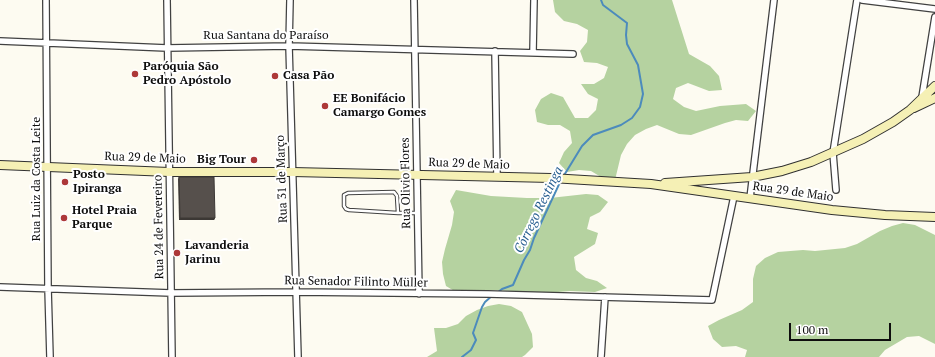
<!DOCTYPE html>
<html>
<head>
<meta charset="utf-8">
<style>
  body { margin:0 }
  #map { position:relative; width:935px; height:357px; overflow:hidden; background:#fdfbf1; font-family:"PT Serif",serif }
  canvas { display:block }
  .scale { position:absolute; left:789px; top:323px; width:102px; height:18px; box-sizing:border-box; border:2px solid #0e0e0e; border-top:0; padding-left:5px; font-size:12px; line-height:14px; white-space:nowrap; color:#0e0e0e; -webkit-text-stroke:3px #fff; paint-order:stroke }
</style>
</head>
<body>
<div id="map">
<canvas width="935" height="357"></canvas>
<div class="scale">100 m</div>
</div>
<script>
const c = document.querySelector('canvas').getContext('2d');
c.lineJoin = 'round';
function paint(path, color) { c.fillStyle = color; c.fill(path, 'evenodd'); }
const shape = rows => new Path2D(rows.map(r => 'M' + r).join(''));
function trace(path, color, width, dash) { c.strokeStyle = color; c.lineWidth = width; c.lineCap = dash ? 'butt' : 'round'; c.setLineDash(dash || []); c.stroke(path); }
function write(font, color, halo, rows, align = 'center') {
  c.font = font + ' "PT Serif",serif'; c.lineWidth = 4; c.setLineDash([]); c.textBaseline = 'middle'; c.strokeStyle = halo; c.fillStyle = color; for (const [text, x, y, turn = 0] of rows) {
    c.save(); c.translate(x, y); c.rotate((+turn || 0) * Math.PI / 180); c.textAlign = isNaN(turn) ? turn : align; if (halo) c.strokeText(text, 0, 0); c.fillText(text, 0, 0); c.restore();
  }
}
const forest = shape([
  [553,0,672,0,689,54,710,66,719,76,722,90,709,91,688,83,676,88,673,99,684,107,696,111,720,106,746,104,756,111,748,121,736,120,725,123,691,135,679,134,657,125,646,129,635,135,627,144,621,155,615,180,601,177,591,171,579,170,567,172,559,163,564,152,572,143,570,131,560,125,548,125,537,122,535,110,541,99,551,93,563,97,575,118,588,118,596,110,598,99,588,94,581,84,594,84,604,78,608,67,597,63,584,62,580,51,587,42,588,30,577,24,564,21,555,12],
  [456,190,491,196,527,198,550,198,586,194,598,195,608,202,600,212,590,217,587,229,598,233,595,244,574,257,576,270,586,278,597,281,607,288,595,292,570,291,546,293,494,290,456,292,446,286,443,274,442,262,445,249,452,225,454,212,450,201],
  [903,223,915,225,935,235,935,344,919,336,907,337,885,350,879,357,745,357,747,350,736,346,722,347,713,339,708,326,719,320,742,310,753,302,753,279,756,266,765,258,778,252,803,250,815,251,845,248,857,244,880,231,892,226],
  [499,304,511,306,522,312,532,334,533,347,525,355,522,357,427,357,437,351,434,328,446,328,458,324,466,316,477,310,488,306]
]);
const stream = shape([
  [563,177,582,146,593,135,621,125,632,118,640,107,643,94,638,65,627,44,626,35,627,23,603,5,601,0],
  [497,293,502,289,513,285,524,260,530,250,534,238,561,180],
  [462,357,471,350,476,340,473,333,482,307,485,302,493,295]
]);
const lane = shape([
  [398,213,397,196,394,192,348,193,344,195,344,206,346,209,349,210,398,213,417,213]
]);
const street = shape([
  [46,0,48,288,50,357],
  [167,0,172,357],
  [290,0,289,46,298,357],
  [414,0,419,294],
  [862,0,935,9],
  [0,41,167,48,289,46,573,54],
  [495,51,497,177],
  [533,52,534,0],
  [923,99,922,97,935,17],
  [836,190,833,153,857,0],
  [750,198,774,0],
  [0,287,171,293,296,292,488,294,712,300,734,196],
  [601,357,605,297]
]);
const secondary = shape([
  [914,108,935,98],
  [0,165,169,172,293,172,551,178,651,184,832,210,885,215,935,217],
  [665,183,752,177,782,171,811,162,863,139,893,122,910,110,935,86]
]);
const wall = shape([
  [179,177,215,218,214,220,179,220,178,179]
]);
const shadedWall = shape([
  [180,218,215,218,214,220,179,220]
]);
const building = shape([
  [179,177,214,177,215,218,180,218,179,177]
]);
const markers = [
  [135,74,4,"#ad3839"],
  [275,76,4,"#ad3839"],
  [325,106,4,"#ad3839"],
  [254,160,4,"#ad3839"],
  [65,182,4,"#ad3839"],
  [64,218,4,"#ad3839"],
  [177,253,4,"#ad3839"]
];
const streetNames = [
  ["Rua Santana do Paraíso",266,36],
  ["Rua 29 de Maio",145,158,2],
  ["Rua 29 de Maio",469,164,2],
  ["Rua Luiz da Costa Leite",37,179,-90],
  ["Rua 31 de Março",282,179,-92],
  ["Rua Olivio Flores",406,183,-91],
  ["Rua 29 de Maio",793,192,8],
  ["Rua 24 de Fevereiro",159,227,-91],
  ["Rua Senador Filinto Müller",356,282,1]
];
const poiNames = [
  ["Paróquia São",143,67],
  ["Pedro Apóstolo",143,81],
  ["Casa Pão",283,76],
  ["EE Bonifácio",333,99],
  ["Camargo Gomes",333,113],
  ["Big Tour",246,160,"right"],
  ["Posto",73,175],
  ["Ipiranga",73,189],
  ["Hotel Praia",72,211],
  ["Parque",72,225],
  ["Lavanderia",185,246],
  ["Jarinu",185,260]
];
const waterNames = [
  ["Córrego Restinga",539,210,-64]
];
paint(forest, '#b5d2a0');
trace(stream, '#4c8bbc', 2);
trace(lane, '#414141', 4.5);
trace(street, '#414141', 8);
trace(secondary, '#303030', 10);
trace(lane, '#fff', 2.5);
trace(street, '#fff', 5.5);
trace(secondary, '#f5f0b5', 8);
paint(wall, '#4a4541');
paint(shadedWall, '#3c3835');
paint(building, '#56504c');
trace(building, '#3c3835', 1);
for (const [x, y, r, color] of markers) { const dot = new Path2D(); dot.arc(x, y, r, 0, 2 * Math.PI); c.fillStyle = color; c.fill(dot); trace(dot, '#fff', 1.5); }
write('12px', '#0e0e0e', '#fff', streetNames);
write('bold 12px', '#0e0e0e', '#fff', poiNames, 'left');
write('italic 13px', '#275e90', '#fff', waterNames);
</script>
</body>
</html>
